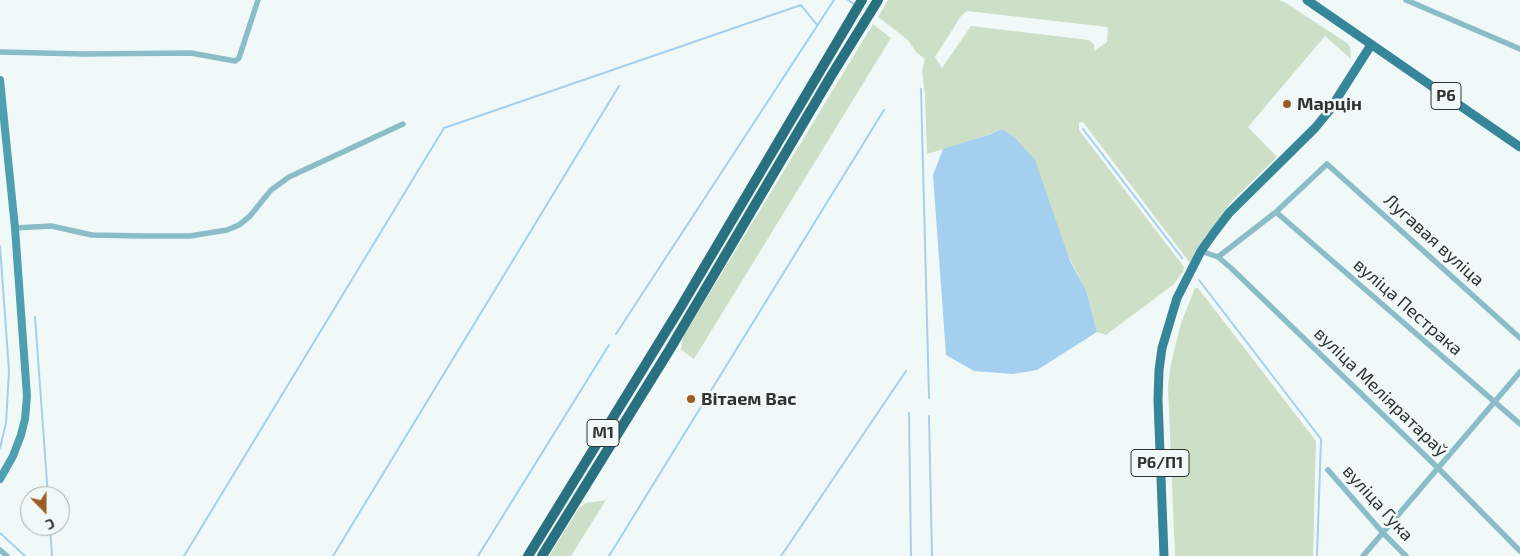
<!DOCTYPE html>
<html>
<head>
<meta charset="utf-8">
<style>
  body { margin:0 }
  #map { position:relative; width:1520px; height:556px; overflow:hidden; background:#f1f9f8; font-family:"Exo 2",sans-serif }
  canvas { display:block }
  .north { position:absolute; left:20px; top:486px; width:50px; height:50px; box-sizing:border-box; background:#f1f9f8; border:1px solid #a3aaa9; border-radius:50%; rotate:158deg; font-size:14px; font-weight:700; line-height:20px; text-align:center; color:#2f3332 }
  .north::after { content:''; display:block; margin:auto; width:18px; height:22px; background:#9b5c23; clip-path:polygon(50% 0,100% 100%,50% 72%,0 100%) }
</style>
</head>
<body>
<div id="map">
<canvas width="1520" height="556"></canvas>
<div class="north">С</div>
</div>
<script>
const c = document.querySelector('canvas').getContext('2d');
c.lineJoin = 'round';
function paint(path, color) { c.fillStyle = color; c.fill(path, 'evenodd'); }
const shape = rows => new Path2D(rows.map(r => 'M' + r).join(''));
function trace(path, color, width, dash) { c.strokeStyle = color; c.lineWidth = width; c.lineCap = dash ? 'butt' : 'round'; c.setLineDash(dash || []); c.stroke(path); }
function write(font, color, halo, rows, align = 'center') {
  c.font = font + ' "Exo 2",sans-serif'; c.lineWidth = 5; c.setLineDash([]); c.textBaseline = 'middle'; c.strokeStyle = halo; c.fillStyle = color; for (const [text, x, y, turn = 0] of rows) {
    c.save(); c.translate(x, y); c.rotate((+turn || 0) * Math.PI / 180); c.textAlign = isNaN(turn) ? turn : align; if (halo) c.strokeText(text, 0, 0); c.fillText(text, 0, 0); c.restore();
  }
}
const green = shape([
  [888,0,1279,0,1286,3,1347,43,1350,47,1351,59,1325,36,1248,127,1277,157,1232,201,1205,237,1190,263,1083,122,1079,123,1079,130,1184,267,1183,272,1173,285,1106,335,1097,332,1086,290,1002,129,968,142,927,154,925,95,922,71,925,59,916,52,908,40,878,17],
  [967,11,1108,27,1107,42,1094,51,1094,44,1089,40,971,26,942,68,935,57,961,16],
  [873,24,891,38,694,359,681,350,683,337],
  [1195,288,1198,288,1316,441,1313,556,1175,556,1168,386,1171,363,1181,323],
  [606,500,571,556,549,556,579,508,586,503]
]);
const water = shape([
  [1002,129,1015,138,1035,160,1070,261,1086,290,1097,332,1037,370,1013,374,974,371,946,355,933,175,943,149,988,135]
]);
const stream = shape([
  [848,0,854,4],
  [921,89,929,398],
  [1083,129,1182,258],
  [0,246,9,371,6,423,0,448],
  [1199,280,1321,439,1317,556],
  [35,317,48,496],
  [616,334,834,0],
  [909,413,911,556],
  [929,416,932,556],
  [50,526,52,556],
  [0,533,25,556],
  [184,556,444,128,801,5,817,25],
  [333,556,619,86],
  [478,556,609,345],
  [609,556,884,110],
  [781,556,906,371]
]);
const street = shape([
  [1406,0,1520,49],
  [0,52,83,54,191,53,235,61,239,58,258,0],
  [1276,212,1520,424],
  [15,228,51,226,92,235,142,236,190,236,227,230,239,225,250,216,271,190,289,177,403,124],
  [1201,251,1218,257,1231,268,1438,468,1520,551],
  [1218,257,1276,212,1327,164,1520,338],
  [1328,470,1383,533,1406,556],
  [0,550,7,556],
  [1363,556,1520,372]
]);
const secondary = shape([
  [0,80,15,228,27,396,25,419,21,435,13,456,0,479]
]);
const primary = shape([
  [1307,0,1520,147],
  [1164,556,1158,400,1159,370,1162,348,1177,298,1201,251,1213,234,1229,213,1315,128,1329,111,1371,45]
]);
const highway = shape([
  [528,556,679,310,862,0],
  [542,556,670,349,831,76,878,0]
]);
const markers = [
  [1287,104,5,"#9b5c23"],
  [691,399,5,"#9b5c23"]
];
const shields = [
  [1446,96,30],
  [603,433,32],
  [1160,463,58]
];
const shieldNames = [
  ["Р6",1446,96],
  ["М1",603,433],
  ["Р6/П1",1160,463]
];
const poiNames = [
  ["Марцін",1297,104],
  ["Вітаем Вас",701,399]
];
const streetNames = [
  ["Лугавая вуліца",1434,240,42],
  ["вуліца Пестрака",1408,307,41],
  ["вуліца Меліяратараў",1381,392,44],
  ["вуліца Гука",1378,503,48]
];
paint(green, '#cddfc6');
paint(water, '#a5cfee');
trace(stream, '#a5cfee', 2);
trace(street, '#8bbdc9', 5.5);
trace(secondary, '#4e9fb1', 8);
trace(primary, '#348698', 9);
trace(highway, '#297080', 10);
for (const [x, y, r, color] of markers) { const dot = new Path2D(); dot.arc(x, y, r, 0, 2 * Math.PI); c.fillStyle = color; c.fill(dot); trace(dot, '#f1f9f8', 2); }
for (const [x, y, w] of shields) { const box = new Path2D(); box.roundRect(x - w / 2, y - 13.5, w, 27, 4); c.fillStyle = '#f1f9f8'; c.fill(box); trace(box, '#2f3332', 1); }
write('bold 16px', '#2f3332', null, shieldNames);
write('bold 18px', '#2f3332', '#f1f9f8', poiNames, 'left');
write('18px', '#2f3332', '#f1f9f8', streetNames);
</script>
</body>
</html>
